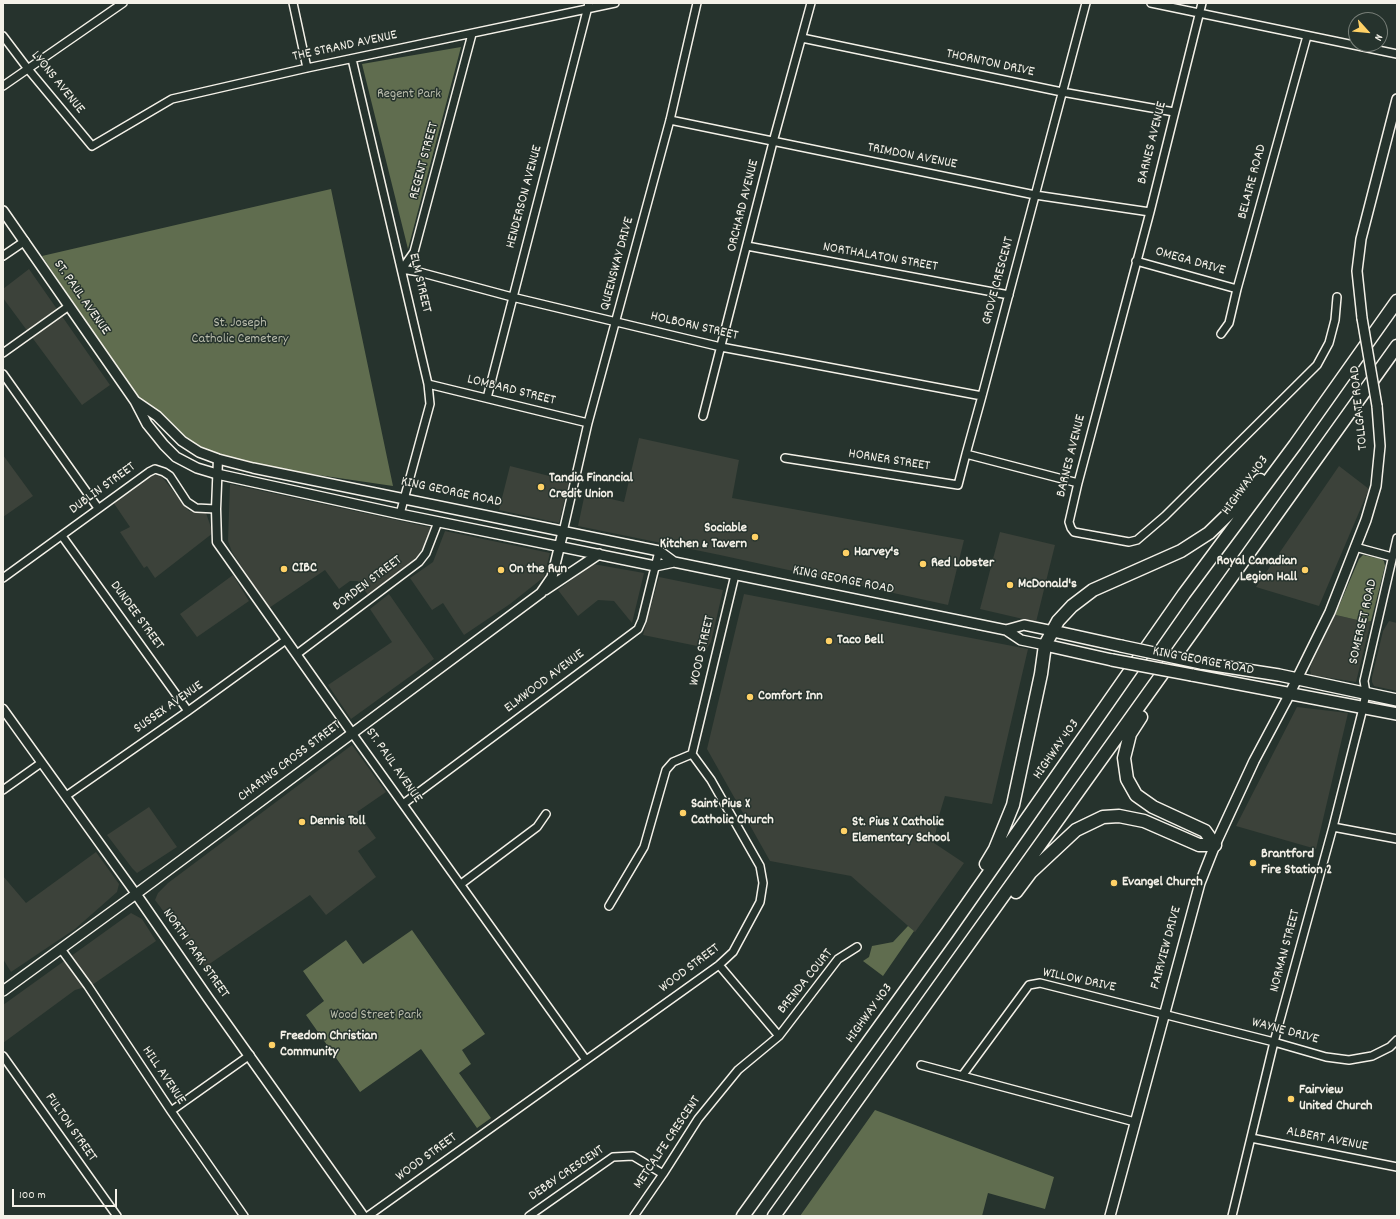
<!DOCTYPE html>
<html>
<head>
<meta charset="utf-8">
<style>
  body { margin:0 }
  #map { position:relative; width:1400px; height:1219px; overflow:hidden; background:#26332d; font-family:Dekko,sans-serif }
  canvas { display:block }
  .frame { position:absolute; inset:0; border:4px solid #f4f1e8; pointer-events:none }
  .north { position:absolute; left:1348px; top:12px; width:40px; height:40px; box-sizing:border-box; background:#26332d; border:1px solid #787f78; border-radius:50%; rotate:117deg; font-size:11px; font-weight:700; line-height:16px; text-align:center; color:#f4f1e8 }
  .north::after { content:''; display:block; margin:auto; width:14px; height:18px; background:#ffd166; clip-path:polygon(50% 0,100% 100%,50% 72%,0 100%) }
  .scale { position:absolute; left:12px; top:1189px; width:105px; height:18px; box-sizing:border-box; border:2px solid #f4f1e8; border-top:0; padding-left:5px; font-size:12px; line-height:14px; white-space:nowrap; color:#f4f1e8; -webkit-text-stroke:3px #26332d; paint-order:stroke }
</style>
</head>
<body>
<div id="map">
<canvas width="1400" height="1219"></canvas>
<div class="frame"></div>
<div class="north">N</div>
<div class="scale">100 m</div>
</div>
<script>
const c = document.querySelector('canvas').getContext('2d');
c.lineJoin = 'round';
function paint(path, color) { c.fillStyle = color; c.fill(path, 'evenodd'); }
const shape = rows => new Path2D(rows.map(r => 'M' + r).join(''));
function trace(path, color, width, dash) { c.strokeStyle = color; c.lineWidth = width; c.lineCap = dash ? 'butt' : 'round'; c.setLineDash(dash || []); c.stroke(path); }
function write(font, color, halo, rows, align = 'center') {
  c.font = font + ' Dekko,sans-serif'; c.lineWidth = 3; c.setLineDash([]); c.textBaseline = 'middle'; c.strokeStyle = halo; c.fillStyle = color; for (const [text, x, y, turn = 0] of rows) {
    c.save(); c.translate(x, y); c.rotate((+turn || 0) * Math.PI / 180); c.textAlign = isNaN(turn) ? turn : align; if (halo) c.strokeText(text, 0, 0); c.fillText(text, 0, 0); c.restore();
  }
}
const built = shape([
  [29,269,110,385,82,405,3,298,3,289],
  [639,438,739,460,732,498,964,540,948,605,720,555,578,526,585,493,624,502],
  [3,455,33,496,3,517],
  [510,466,569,481,559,523,499,510],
  [1339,466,1369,489,1319,606,1256,587],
  [152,474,162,477,189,511,206,513,213,533,155,578,147,566,144,568,120,532,130,527,113,502],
  [230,484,433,528,423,554,417,561,368,595,358,581,350,581,339,589,325,570,269,608,232,552,228,541],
  [445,531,550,553,544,577,510,604,464,635,443,603,432,610,410,578,433,562],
  [1000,532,1055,545,1036,622,980,609],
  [593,564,644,573,632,623,614,601,598,600,578,616,558,590],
  [233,575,249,601,197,637,180,614],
  [659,577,723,590,711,642,707,648,643,635],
  [389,594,434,659,351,719,328,685,392,642,370,609],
  [744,594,1028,649,992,804,945,796,938,819,934,843,964,863,915,932,851,876,770,861,707,749],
  [1336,613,1336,615,1366,622,1371,621,1356,682,1311,675,1310,670,1311,665],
  [1389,621,1397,623,1397,691,1374,686,1372,682,1372,677,1383,631],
  [1297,707,1348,713,1316,849,1236,826],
  [352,745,386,792,357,812,376,838,358,851,376,877,326,915,310,895,205,967,155,900,158,893,168,883],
  [149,807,177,847,137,873,132,868,107,835],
  [96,852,119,884,117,892,75,929,11,972,3,959,3,876,26,903],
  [131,913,142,919,156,941,92,985,75,990,3,1043,3,1005]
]);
const green = shape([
  [461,47,408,249,362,64],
  [331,189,393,486,243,464,186,443,136,396,42,256],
  [1363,555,1381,559,1384,561,1385,566,1371,621,1366,622,1336,615,1336,613,1359,559],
  [908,926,914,931,883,976,863,961,869,957,872,946,893,942],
  [412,930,485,1034,462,1050,471,1064,459,1073,491,1118,477,1128,421,1049,360,1092,306,1015,324,1001,303,971,346,940,363,964],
  [875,1110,1054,1177,1045,1209,988,1193,982,1216,800,1216]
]);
const minor = shape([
  [293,3,307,68],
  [1151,3,1397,54],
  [1202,3,1150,212,1078,483,1069,522,1071,528,1074,532,1129,542,1137,540,1165,516,1317,365,1329,343,1335,320,1337,297],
  [472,34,414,252,402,269,419,272,512,297,721,347,982,396],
  [3,36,28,69,92,146,172,99,307,68,615,3],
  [802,38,1062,92,1174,112],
  [352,59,428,384,430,404,400,514],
  [3,86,123,3],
  [670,120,1035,195,1150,212],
  [747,246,1009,295],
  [3,256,25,241],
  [1136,261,1237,289],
  [1221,334,1229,323,1237,289,1307,36],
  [3,353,69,306],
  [3,374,98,508],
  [428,384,588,423],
  [487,398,589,3],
  [703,416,773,142,811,3],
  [785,458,958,485,966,454],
  [1078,483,966,454,982,396,1086,3],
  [563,532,588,423,670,120,697,3],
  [62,536,188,711],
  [1355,547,1392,557],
  [3,578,149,472,155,469,164,472,170,476,187,502,196,508,216,509],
  [297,654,419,562,426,553,438,522],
  [352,733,586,1060],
  [3,790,41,763],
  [66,796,188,711,286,640],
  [403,804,638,629,642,620,659,551],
  [1333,827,1397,839],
  [461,884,537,827,546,814],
  [609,906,644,847,666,770,673,762,692,754],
  [61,949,88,986,171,1111,244,1216],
  [719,965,779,1036],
  [3,1056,117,1216],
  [921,1065,1135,1122],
  [962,1076,1029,985,1040,983,1274,1042,1326,1057,1349,1060,1372,1056,1390,1047,1397,1040],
  [171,1111,250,1055],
  [1251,1138,1397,1167],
  [368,1216,719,965,733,952,760,902,763,883,760,866,711,780,692,754,735,575],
  [529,1216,613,1157,633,1156,663,1174],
  [634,1216,663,1174,698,1119,738,1070,779,1036,838,959,857,947],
  [1232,1216,1274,1042,1333,827,1363,708,1366,693,1364,681,1397,538]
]);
const tertiary = shape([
  [218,459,216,509,217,542,352,733],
  [3,709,136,894]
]);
const secondary = shape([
  [3,211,135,401,147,424,164,445,176,457,197,468,217,474,400,514,655,566,674,562],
  [1362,318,1357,271,1361,239,1397,99],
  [135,401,157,416,182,441,199,452,218,459,253,468,659,551,674,562,1006,630,1021,640,1045,645],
  [545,590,599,554],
  [1006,630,1024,625,1053,631],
  [136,894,208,998,363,1216],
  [3,991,136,894,541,593,552,577,563,532],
  [1110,1216,1200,883,1215,845,1254,761,1286,701,1330,612,1366,520,1376,486,1380,446,1377,406]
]);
const primary = shape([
  [1053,631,1121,646],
  [1045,645,1112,660],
  [1201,663,1279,675,1397,700],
  [1192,675,1397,714]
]);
const motorway = shape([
  [1141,717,1130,734,1124,758,1127,779,1136,795,1153,807,1205,831,1215,845],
  [986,864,995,849,1013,805,1041,674,1045,645,1058,621,1072,606,1093,590,1181,551,1209,533,1242,501,1260,480],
  [1016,892,1031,872,1076,830,1103,817,1119,816,1144,821,1199,845,1215,845],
  [743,1216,947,933,1184,594,1295,445,1397,301],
  [774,1216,1397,346]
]);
const secondaryBridge = shape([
  [1362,318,1377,406]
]);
const primaryBridge = shape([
  [1121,646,1201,663],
  [1112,660,1192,675]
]);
const markers = [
  [541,487,4,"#ffd166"],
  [755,537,4,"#ffd166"],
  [846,553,4,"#ffd166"],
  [923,564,4,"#ffd166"],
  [284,569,4,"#ffd166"],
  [501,570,4,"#ffd166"],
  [1305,570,4,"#ffd166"],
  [1010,585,4,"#ffd166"],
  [829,641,4,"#ffd166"],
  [750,697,4,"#ffd166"],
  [683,813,4,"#ffd166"],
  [302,822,4,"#ffd166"],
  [844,831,4,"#ffd166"],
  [1253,863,4,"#ffd166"],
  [1114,883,4,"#ffd166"],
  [272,1045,4,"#ffd166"],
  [1291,1099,4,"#ffd166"]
];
const streetNames = [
  ["THE STRAND AVENUE",345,47,-12],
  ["THORNTON DRIVE",990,64,12],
  ["LYONS AVENUE",57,83,51],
  ["BARNES AVENUE",1153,143,-76],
  ["TRIMDON AVENUE",912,157,11],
  ["REGENT STREET",425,161,-75],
  ["BELAIRE ROAD",1253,182,-75],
  ["HENDERSON AVENUE",525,197,-75],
  ["ORCHARD AVENUE",744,206,-76],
  ["NORTHALATON STREET",880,258,10],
  ["OMEGA DRIVE",1190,262,16],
  ["QUEENSWAY DRIVE",618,264,-75],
  ["GROVE CRESCENT",999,281,-75],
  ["ELM STREET",419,283,77],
  ["ST. PAUL AVENUE",81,298,55],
  ["HOLBORN STREET",694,327,13],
  ["LOMBARD STREET",511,391,14],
  ["TOLLGATE ROAD",1360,408,-96],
  ["BARNES AVENUE",1072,456,-76],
  ["HORNER STREET",889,461,9],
  ["HIGHWAY 403",1246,486,-54],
  ["DUBLIN STREET",103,489,-36],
  ["KING GEORGE ROAD",451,493,12],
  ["KING GEORGE ROAD",843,581,11],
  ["BORDEN STREET",368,584,-37],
  ["DUNDEE STREET",136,616,54],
  ["SOMERSET ROAD",1364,622,-77],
  ["WOOD STREET",703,651,-77],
  ["KING GEORGE ROAD",1203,662,11],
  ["ELMWOOD AVENUE",545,682,-37],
  ["SUSSEX AVENUE",169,708,-35],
  ["HIGHWAY 403",1057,750,-55],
  ["CHARING CROSS STREET",290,762,-37],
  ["ST. PAUL AVENUE",393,766,55],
  ["FAIRVIEW DRIVE",1167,948,-75],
  ["NORMAN STREET",1286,951,-75],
  ["NORTH PARK STREET",195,954,55],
  ["WOOD STREET",690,969,-37],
  ["WILLOW DRIVE",1079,981,12],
  ["BRENDA COURT",806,982,-51],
  ["HIGHWAY 403",870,1014,-54],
  ["WAYNE DRIVE",1285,1032,15],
  ["HILL AVENUE",163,1076,56],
  ["FULTON STREET",70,1128,55],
  ["ALBERT AVENUE",1327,1140,11],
  ["METCALFE CRESCENT",668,1143,-56],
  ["WOOD STREET",427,1158,-36],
  ["DEBBY CRESCENT",567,1174,-34]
];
const parkNames = [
  ["Regent Park",409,95],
  ["St. Joseph",240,324],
  ["Catholic Cemetery",240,340],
  ["Wood Street Park",376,1016]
];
const poiNames = [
  ["Tandia Financial",549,479],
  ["Credit Union",549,495],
  ["Sociable",747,529,"right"],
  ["Kitchen & Tavern",747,545,"right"],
  ["Harvey's",854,553],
  ["Royal Canadian",1297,562,"right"],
  ["Legion Hall",1297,578,"right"],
  ["Red Lobster",931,564],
  ["CIBC",292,569],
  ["On the Run",509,570],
  ["McDonald's",1018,585],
  ["Taco Bell",837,641],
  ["Comfort Inn",758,697],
  ["Saint Pius X",691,805],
  ["Catholic Church",691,821],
  ["Dennis Toll",310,822],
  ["St. Pius X Catholic",852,823],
  ["Elementary School",852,839],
  ["Brantford",1261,855],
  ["Fire Station 2",1261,871],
  ["Evangel Church",1122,883],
  ["Freedom Christian",280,1037],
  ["Community",280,1053],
  ["Fairview",1299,1091],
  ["United Church",1299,1107]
];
paint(built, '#3c423a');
paint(green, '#606d4f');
trace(minor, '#f4f1e8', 10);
trace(tertiary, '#f4f1e8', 11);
trace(secondary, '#f4f1e8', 12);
trace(primary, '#f4f1e8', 14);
trace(motorway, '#f4f1e8', 15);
trace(minor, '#26332d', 7);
trace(tertiary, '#26332d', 8);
trace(secondary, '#26332d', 9);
trace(primary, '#26332d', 11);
trace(motorway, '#26332d', 12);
trace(secondaryBridge, '#f4f1e8', 12, []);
trace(primaryBridge, '#f4f1e8', 14, []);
trace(secondaryBridge, '#26332d', 9);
trace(primaryBridge, '#26332d', 11);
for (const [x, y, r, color] of markers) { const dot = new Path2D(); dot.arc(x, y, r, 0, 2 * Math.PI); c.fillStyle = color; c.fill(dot); trace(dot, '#26332d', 1.5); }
write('14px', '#f4f1e8', '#26332d', streetNames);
write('14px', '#b9bcab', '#26332d', parkNames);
write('bold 14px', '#f4f1e8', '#26332d', poiNames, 'left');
</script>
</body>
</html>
